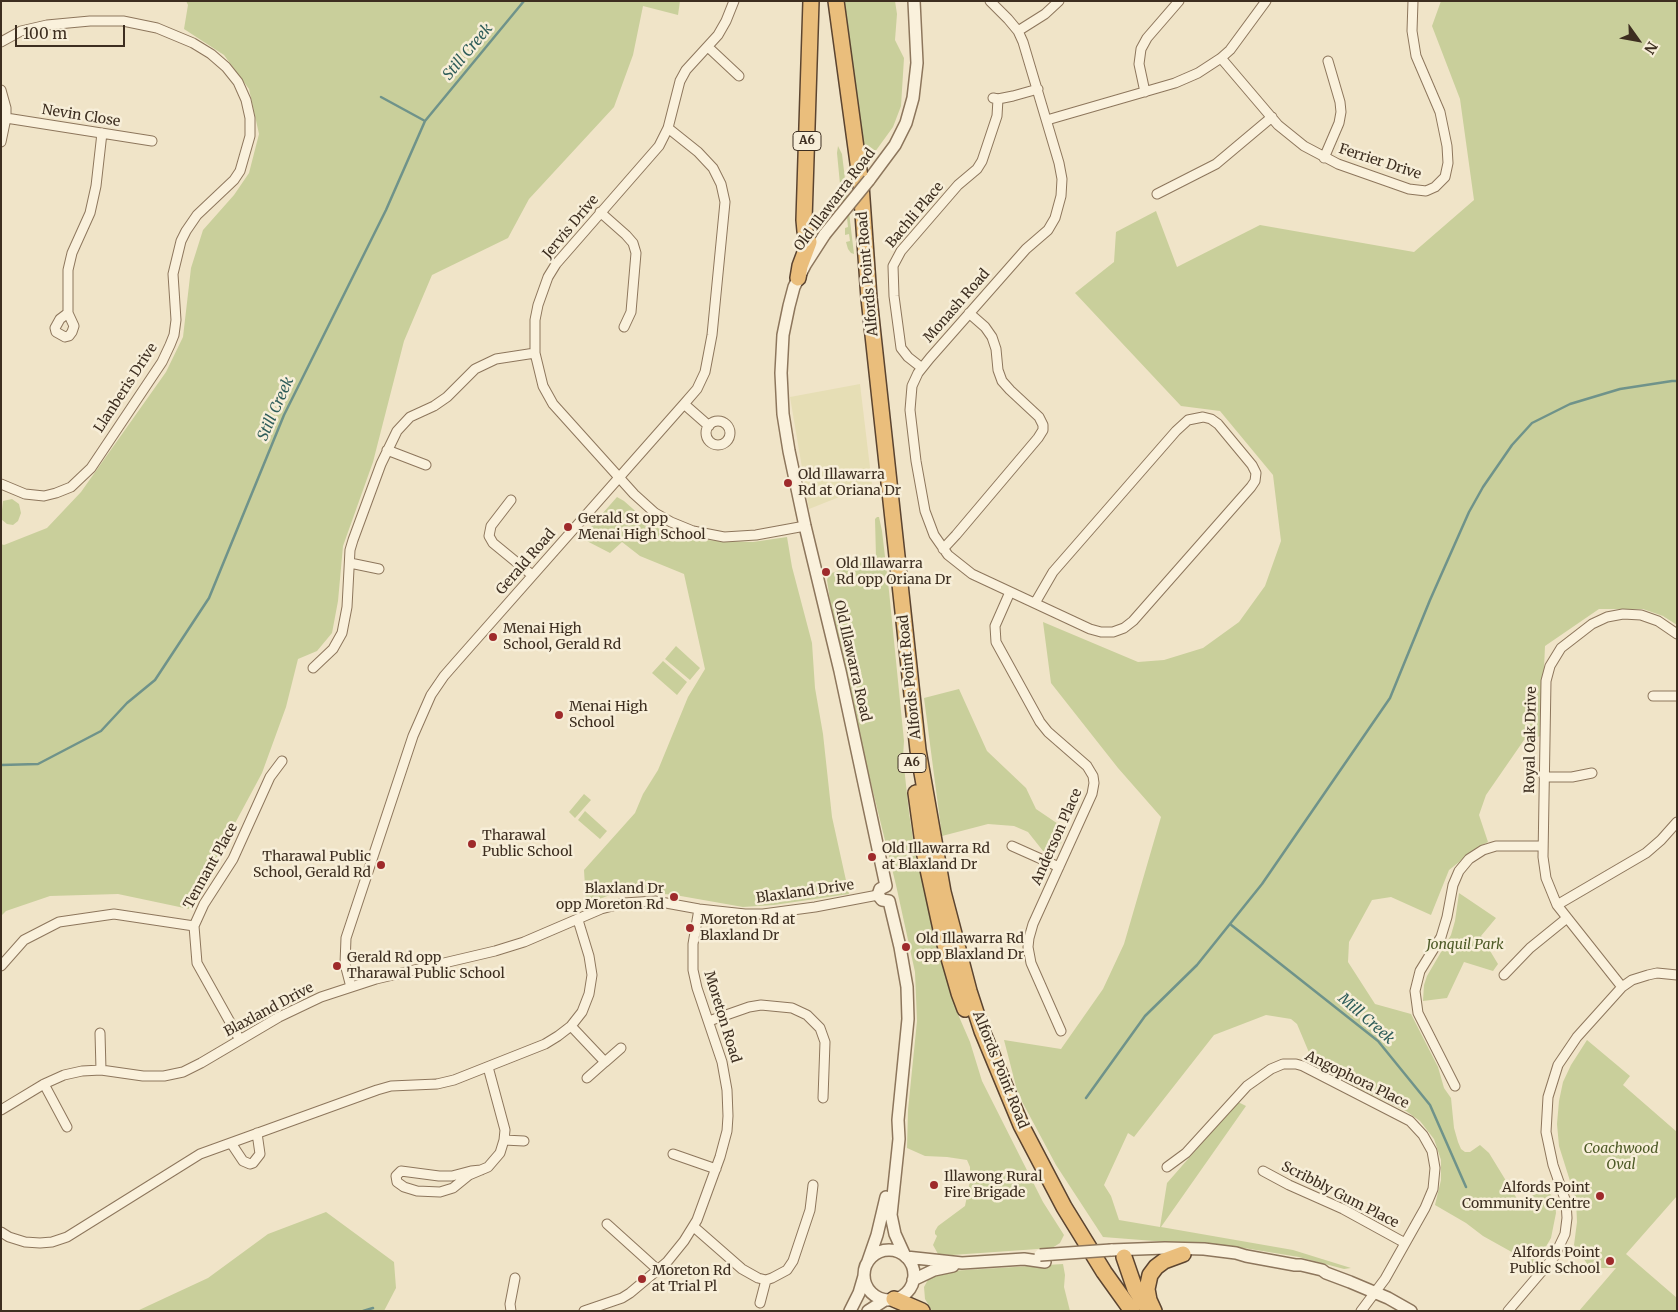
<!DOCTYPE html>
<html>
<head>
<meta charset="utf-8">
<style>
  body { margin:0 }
  #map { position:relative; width:1678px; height:1312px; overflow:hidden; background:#f0e4c8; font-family:Merriweather,serif }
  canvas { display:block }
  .frame { position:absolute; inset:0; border:2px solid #3d2e20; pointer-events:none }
  .north { position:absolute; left:1613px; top:15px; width:50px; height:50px; -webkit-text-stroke:4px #f7eed8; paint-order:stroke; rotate:122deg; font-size:14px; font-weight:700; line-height:20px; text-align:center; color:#3d2e20 }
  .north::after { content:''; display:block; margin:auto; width:18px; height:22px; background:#3d2e20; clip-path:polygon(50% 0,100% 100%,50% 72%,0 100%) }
  .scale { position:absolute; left:15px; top:25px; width:110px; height:22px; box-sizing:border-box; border:2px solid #3d2e20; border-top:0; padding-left:6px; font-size:15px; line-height:18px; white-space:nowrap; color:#3d2e20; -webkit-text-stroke:4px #f7eed8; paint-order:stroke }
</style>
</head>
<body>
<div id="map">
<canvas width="1678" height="1312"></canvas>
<div class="frame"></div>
<div class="north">N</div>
<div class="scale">100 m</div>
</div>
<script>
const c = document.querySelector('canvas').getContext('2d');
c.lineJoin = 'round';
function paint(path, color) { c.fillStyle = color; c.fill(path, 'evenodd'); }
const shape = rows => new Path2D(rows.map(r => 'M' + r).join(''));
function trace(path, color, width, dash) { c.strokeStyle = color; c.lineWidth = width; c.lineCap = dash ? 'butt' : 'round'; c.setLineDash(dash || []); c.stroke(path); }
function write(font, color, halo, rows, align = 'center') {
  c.font = font + ' Merriweather,serif'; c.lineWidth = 5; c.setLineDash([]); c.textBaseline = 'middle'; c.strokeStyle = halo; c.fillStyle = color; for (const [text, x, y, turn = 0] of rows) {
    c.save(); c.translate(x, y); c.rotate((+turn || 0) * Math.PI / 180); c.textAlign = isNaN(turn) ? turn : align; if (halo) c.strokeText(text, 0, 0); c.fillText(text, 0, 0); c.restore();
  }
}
const farmland = shape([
  [860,384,872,484,809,509,790,397]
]);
const green = shape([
  [186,1,680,1,678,15,643,6,633,55,614,107,529,199,508,238,432,275,404,341,373,462,343,546,338,601,332,633,317,651,298,659,286,707,262,773,189,909,118,894,50,896,6,911,1,916,1,544,4,545,47,528,81,492,166,372,183,337,191,268,203,230,234,195,249,173,259,134,249,89,224,55,184,29,188,5],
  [841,1,895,1,897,14,895,40,904,58,901,106,893,127,864,167],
  [1441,1,1677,1,1677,625,1663,616,1643,609,1599,609,1545,646,1541,736,1524,740,1486,795,1479,815,1488,842,1478,847,1449,870,1431,915,1391,897,1372,900,1349,942,1348,962,1375,1004,1411,1014,1438,1067,1444,1088,1451,1098,1454,1128,1458,1142,1461,1149,1465,1152,1470,1152,1480,1145,1489,1153,1519,1202,1546,1189,1551,1195,1555,1202,1556,1213,1551,1238,1535,1265,1483,1236,1466,1223,1435,1205,1441,1180,1441,1160,1434,1139,1420,1121,1406,1111,1350,1084,1313,1062,1297,1024,1291,1019,1266,1015,1214,1035,1134,1137,1128,1133,1104,1185,1111,1196,1119,1220,1160,1227,1167,1183,1238,1102,1246,1106,1161,1227,1293,1250,1351,1268,1344,1269,1299,1257,1244,1248,1103,1237,1056,1165,1018,1094,1004,1040,1061,1049,1103,989,1124,944,1161,817,1118,768,1051,683,1043,622,1138,662,1164,660,1203,648,1239,622,1265,586,1281,541,1273,475,1220,411,1181,406,1075,293,1114,262,1116,232,1156,211,1177,267,1260,225,1414,252,1474,200,1460,99,1432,26],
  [838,146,842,154,854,254,851,253,848,249,846,242,850,241,849,234,845,235,845,228,848,227,847,218,843,218,841,194,844,193,843,184,840,184,837,153],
  [617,497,624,501,650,524,681,539,753,542,787,537,792,567,812,643,815,688,823,734,832,817,849,894,774,905,743,907,675,895,629,891,610,895,586,904,584,870,635,813,643,794,658,770,688,697,705,669,684,574,640,556,622,542,610,553,581,538],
  [12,499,19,504,21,513,18,521,13,525,7,524,1,519,3,501],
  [877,517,879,517,882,531,889,591,904,741,903,757,909,813,917,864,920,870,929,913,957,1012,970,1042,982,1081,1043,1202,1064,1235,1060,1243,1052,1248,952,1255,938,1254,933,1245,937,1236,935,1234,935,1231,938,1226,965,1206,970,1181,970,1167,967,1160,947,1157,925,1156,907,1148,908,1110,917,1021,915,972,896,885,864,755,849,680,831,607,827,580,829,574,876,557,875,519],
  [676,646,700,668,690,680,665,659],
  [663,661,687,682,677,695,652,673],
  [959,689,987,751,1026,788,1036,809,1067,830,1056,854,1043,851,1028,832,1014,826,988,824,942,836,924,698],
  [584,794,591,800,575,818,569,812],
  [585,811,607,831,600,839,578,820],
  [1459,893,1496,918,1481,936,1498,964,1493,971,1464,962,1447,998,1423,1001,1424,985,1427,976,1451,935,1455,921],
  [1587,1040,1630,1076,1623,1085,1677,1132,1677,1196,1626,1254,1677,1298,1677,1311,1579,1311,1616,1268,1590,1268,1574,1245,1577,1222,1576,1200,1559,1146,1557,1124,1559,1101,1563,1082,1571,1065],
  [326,1212,394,1262,396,1288,384,1311,137,1311,208,1278,268,1234],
  [1063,1264,1065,1275,1064,1287,1070,1311,932,1311,925,1299,924,1287,930,1276,950,1271]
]);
const stream = shape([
  [381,97,425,121],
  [1,765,38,764,101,731,127,703,155,680,209,598,284,415,386,210,425,121,524,1],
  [1230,924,1378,1041,1430,1105,1466,1187],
  [1086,1098,1145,1016,1197,965,1262,884,1390,698,1430,600,1469,512,1483,487,1512,445,1532,423,1570,404,1620,389,1672,381,1677,381],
  [363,1311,373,1308]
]);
const minor = shape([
  [734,1,726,21,718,35,686,70,680,81,668,128,659,146,556,264,548,277,538,305,535,320,535,353,543,386,553,404,634,494,655,513,671,522,693,531,724,537,756,535,805,526],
  [990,1,1008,19,1018,31,1023,42,1059,163,1062,179,1061,196,1055,218,1048,230,1026,249,930,358,918,373,912,386,910,410,916,461,925,511,934,535,948,555,972,574,1090,629,1101,632,1113,632,1124,628,1133,621,1251,487,1255,481,1256,473,1252,465,1218,424,1211,419,1203,417,1188,420,1176,431,1053,572,1035,603],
  [1018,31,1045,14,1059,1],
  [1,42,21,31,47,25,90,21,123,21,157,28,193,43,211,54,226,67,238,82,246,100,250,118,250,136,240,171,234,180,197,215,186,231,181,241,173,274,176,320,174,335,170,345,162,362,91,468,71,487,56,493,44,496,25,494,1,484],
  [708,47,739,76],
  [1221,58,1278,125,1304,146,1338,164,1409,189,1426,191,1435,187,1445,177,1448,163,1447,146,1440,112,1416,56,1412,31,1413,1],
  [1,90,6,108,6,118,1,142],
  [1145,92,1139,64,1141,49,1147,38,1179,1],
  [993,98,998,99,1013,96,1038,89],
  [6,118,152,141],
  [1047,120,1175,83,1198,73,1221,58,1230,50,1266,1],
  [1324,158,1339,123,1341,112,1340,102,1328,61],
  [1157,194,1216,164,1272,117],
  [600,212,626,235,633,243,636,253,631,312,624,327],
  [68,313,60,319,55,328,56,332,65,337,69,336,72,332,74,326,68,313,68,270,72,253,90,213,96,186,102,133],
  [922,368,908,357,901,348,894,296,893,266,901,251,958,185,977,169,982,161,997,116,998,99],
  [684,404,709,426],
  '706 433a12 12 0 1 1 24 0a12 12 0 1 1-24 0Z',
  [387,450,426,465],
  [511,500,491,526,489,536,493,543,532,575],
  [943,549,956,535,1038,438,1043,430,1043,425,1039,417,1010,390,1002,381,998,370,996,349,992,337,985,327,969,313],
  [350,563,379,569],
  [1010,592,995,626,996,642,1040,722,1048,732,1087,766,1093,776,1094,783,1092,794,1033,924,1029,938,1028,947,1031,963,1061,1031],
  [313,668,333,649,342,633,347,607,350,550,353,540,381,464,397,431,410,417,434,406,447,397,475,369,496,359,535,353],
  [1653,696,1677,696],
  [1544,777,1572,777,1592,773],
  [1012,846,1059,867],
  [1557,905,1646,853,1661,840,1677,822],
  [1,966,24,940,59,922,114,914,194,926],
  [1504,975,1530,948,1567,918],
  [351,987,345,964,346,938,413,736,431,695,444,676,458,660,684,404,697,389,705,372,712,335,725,202,721,184,713,168,698,152,668,128],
  [1622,987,1557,905,1546,878,1543,857,1546,681,1550,666,1561,648,1592,624,1607,617,1623,614,1641,615,1658,621,1677,634],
  [709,1021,749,1007,761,1005,792,1008,807,1015,820,1028,825,1042,823,1098],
  [571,1026,605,1062,621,1048],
  [100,1033,101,1070],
  [240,1040,197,963,194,926,204,904,233,859,270,777,282,761],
  [587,1078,605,1062],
  [44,1084,67,1127],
  [1455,1086,1418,1013,1415,991,1420,971,1441,937,1447,917,1453,885,1459,871,1469,859,1483,850,1496,846,1543,846],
  [1,1110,44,1084,64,1075,82,1071,101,1070,143,1076,164,1076,183,1072,201,1063,279,1017,321,997,376,979,495,951,524,942,601,909,624,903,655,901,699,909,745,914,763,914,815,907,878,895],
  [504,1140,524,1141],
  [231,1143,243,1161,250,1164,253,1163,260,1154,257,1133],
  [673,1154,716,1169],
  [1167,1167,1186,1153,1247,1086,1271,1069,1283,1064,1296,1064,1303,1066,1410,1121,1423,1135,1432,1151,1435,1168,1433,1189,1425,1208,1385,1279,1361,1311],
  [481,1170,471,1171,452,1176,439,1176,401,1171,396,1176,397,1182,404,1187,417,1191,440,1192,453,1188,469,1175,488,1167,500,1153,504,1140,505,1130,488,1067],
  [1263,1171,1289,1185,1343,1209,1405,1243],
  [607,1224,658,1270],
  [694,1227,742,1269,758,1278,766,1280,772,1278,787,1270,793,1261,810,1210,813,1185],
  [1,1232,9,1237,25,1242,40,1243,52,1242,67,1237,200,1154,377,1090,391,1086,437,1084,454,1080,545,1044,558,1036,571,1026,582,1012,589,994,592,975,589,956,578,920],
  [760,1303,766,1280],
  [511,1311,510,1304,515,1278],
  [584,1311,622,1298,630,1293,667,1262,684,1241,697,1220,720,1157,727,1131,728,1116,727,1090,722,1062,697,988,693,970,693,944,699,909],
  [1508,1311,1554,1257,1565,1234,1567,1218,1566,1202,1553,1165,1546,1132,1548,1097,1558,1065,1577,1037,1622,987,1632,980,1648,975,1657,973,1677,975]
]);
const tertiary = shape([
  [869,180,895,145,906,123,913,98,917,63,914,1],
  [825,234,805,265,794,287,789,306,783,335,781,373,783,414,789,451,805,526,840,671,886,886],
  [886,886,880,889,878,895,882,900,889,901],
  [889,901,900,947,907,987,908,1019,898,1120,899,1139,891,1215,895,1234,905,1256],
  [1111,1250,1165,1248,1204,1249,1236,1253,1246,1256,1295,1265,1301,1265,1322,1270,1326,1273,1350,1282,1388,1298,1411,1311],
  '864 1275a25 25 0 1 1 50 0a25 25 0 1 1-50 0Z',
  [906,1257,962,1263,1024,1259,1045,1262],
  [868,1261,877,1235,886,1197],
  [913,1280,934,1270,953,1266],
  [850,1311,859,1293,864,1276],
  [868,1311,885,1300]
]);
const trunk = shape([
  [836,1,861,185,869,298,918,750,943,892,969,991,982,1031,1021,1125,1064,1207,1104,1272,1132,1311],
  [798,278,800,266,809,242,805,231,804,220,811,1],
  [916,793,924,851,942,934,959,993,965,1009],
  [1124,1257,1135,1289,1148,1309],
  [894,1299,922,1311],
  [1154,1311,1149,1300,1147,1289,1150,1275,1156,1267,1164,1261,1183,1254]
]);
const tertiaryBridge = shape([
  [825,234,869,180],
  [1040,1255,1111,1250]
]);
const markers = [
  [788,483,5,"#9e2a2b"],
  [568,527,5,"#9e2a2b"],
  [826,572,5,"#9e2a2b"],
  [493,637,5,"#9e2a2b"],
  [559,715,5,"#9e2a2b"],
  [472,844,5,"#9e2a2b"],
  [872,857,5,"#9e2a2b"],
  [381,865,5,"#9e2a2b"],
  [674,897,5,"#9e2a2b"],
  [690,928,5,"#9e2a2b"],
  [906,947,5,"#9e2a2b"],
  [337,966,5,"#9e2a2b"],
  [934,1185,5,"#9e2a2b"],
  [1600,1196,5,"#9e2a2b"],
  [1610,1261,5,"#9e2a2b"],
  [642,1279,5,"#9e2a2b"]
];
const shields = [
  [807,141,28],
  [912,763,28]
];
const shieldNames = [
  ["A6",807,141],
  ["A6",912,763]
];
const streetNames = [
  ["Nevin Close",81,116,9],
  ["Ferrier Drive",1380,162,18],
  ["Old Illawarra Road",835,200,-53],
  ["Bachli Place",915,215,-50],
  ["Jervis Drive",571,227,-50],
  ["Alfords Point Road",868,274,-95],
  ["Monash Road",957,306,-49],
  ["Llanberis Drive",126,388,-57],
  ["Gerald Road",526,562,-49],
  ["Old Illawarra Road",852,661,77],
  ["Alfords Point Road",910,677,-96],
  ["Royal Oak Drive",1531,740,-89],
  ["Anderson Place",1057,837,-66],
  ["Tennant Place",211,866,-61],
  ["Blaxland Drive",805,892,-8],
  ["Blaxland Drive",269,1010,-28],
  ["Moreton Road",722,1017,73],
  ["Alfords Point Road",1000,1070,68],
  ["Angophora Place",1357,1080,26],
  ["Scribbly Gum Place",1340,1195,27]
];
const poiNames = [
  ["Old Illawarra",798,475],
  ["Rd at Oriana Dr",798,491],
  ["Gerald St opp",578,519],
  ["Menai High School",578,535],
  ["Old Illawarra",836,564],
  ["Rd opp Oriana Dr",836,580],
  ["Menai High",503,629],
  ["School, Gerald Rd",503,645],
  ["Menai High",569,707],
  ["School",569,723],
  ["Tharawal",482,836],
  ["Public School",482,852],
  ["Old Illawarra Rd",882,849],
  ["at Blaxland Dr",882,865],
  ["Tharawal Public",371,857,"right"],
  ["School, Gerald Rd",371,873,"right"],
  ["Blaxland Dr",664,889,"right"],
  ["opp Moreton Rd",664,905,"right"],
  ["Moreton Rd at",700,920],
  ["Blaxland Dr",700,936],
  ["Old Illawarra Rd",916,939],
  ["opp Blaxland Dr",916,955],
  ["Gerald Rd opp",347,958],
  ["Tharawal Public School",347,974],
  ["Illawong Rural",944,1177],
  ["Fire Brigade",944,1193],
  ["Alfords Point",1590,1188,"right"],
  ["Community Centre",1590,1204,"right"],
  ["Alfords Point",1600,1253,"right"],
  ["Public School",1600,1269,"right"],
  ["Moreton Rd",652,1271],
  ["at Trial Pl",652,1287]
];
const parkNames = [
  ["Jonquil Park",1465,945],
  ["Coachwood",1621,1149],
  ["Oval",1621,1165]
];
const waterNames = [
  ["Still Creek",468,52,-50],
  ["Still Creek",276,409,-66],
  ["Mill Creek",1366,1019,41]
];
paint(farmland, '#e6deb5');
paint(green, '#c9cf9b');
trace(stream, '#6f938a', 2.5);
trace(minor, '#8d765c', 11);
trace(tertiary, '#8d765c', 14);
trace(trunk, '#5b4430', 18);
trace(minor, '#faf1dc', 9);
trace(tertiary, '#faf1dc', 11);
trace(trunk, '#eabe7c', 15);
trace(tertiaryBridge, '#8d765c', 14, []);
trace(tertiaryBridge, '#faf1dc', 11);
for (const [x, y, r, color] of markers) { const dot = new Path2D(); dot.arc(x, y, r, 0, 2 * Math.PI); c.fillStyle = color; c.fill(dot); trace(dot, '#f7eed8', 2); }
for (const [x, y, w] of shields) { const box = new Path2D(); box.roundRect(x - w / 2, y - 9.5, w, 19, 4); c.fillStyle = '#f7eed8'; c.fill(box); trace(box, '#3d2e20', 1); }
write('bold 12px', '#3d2e20', null, shieldNames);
write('14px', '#3d2e20', '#f7eed8', streetNames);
write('14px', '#3d2e20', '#f7eed8', poiNames, 'left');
write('italic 14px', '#4d5a26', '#f7eed8', parkNames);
write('italic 15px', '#2f5d5a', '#f7eed8', waterNames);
</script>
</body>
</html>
